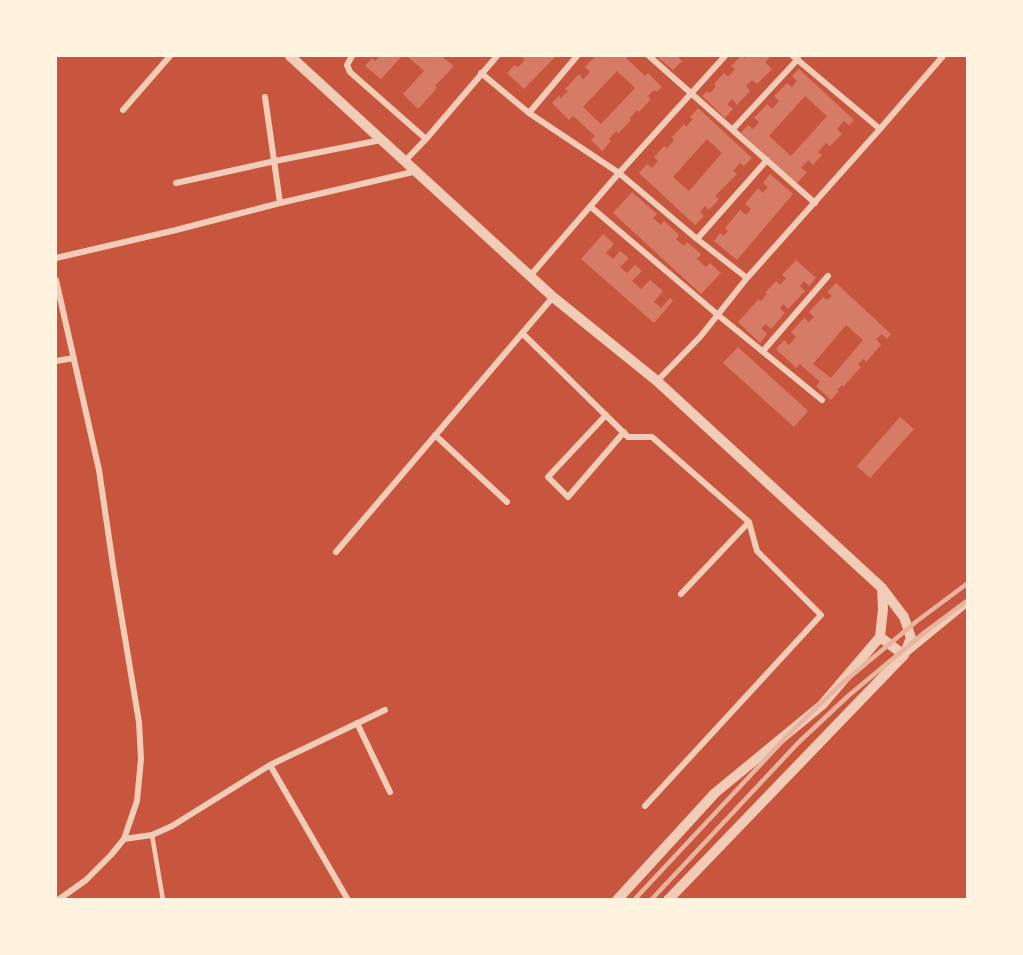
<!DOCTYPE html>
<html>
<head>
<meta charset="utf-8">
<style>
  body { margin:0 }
  #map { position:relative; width:1023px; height:955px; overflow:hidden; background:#c8553d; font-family:"DM Sans",sans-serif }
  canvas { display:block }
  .frame { position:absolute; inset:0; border:57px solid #fff3e0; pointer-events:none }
</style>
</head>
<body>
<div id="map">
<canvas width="1023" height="955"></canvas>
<div class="frame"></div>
</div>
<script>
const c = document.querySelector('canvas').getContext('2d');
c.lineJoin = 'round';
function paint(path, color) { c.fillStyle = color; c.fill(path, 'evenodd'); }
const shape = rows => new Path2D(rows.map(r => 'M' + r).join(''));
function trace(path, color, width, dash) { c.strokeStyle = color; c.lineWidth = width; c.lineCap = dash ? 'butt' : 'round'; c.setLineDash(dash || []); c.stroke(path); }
const building = shape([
  [377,56,402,56,381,79,365,66,372,58,375,61,379,57],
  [407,56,437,56,438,57,441,56,454,66,435,86,437,88,418,109,403,94,424,71],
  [524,56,556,56,524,89,507,73,515,65,518,67,525,60,522,57],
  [596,56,600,58,602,56,629,56,626,58,645,76,648,73,662,87,657,92,654,90,648,96,651,99,639,112,637,110,629,119,631,120,618,134,616,131,609,139,611,141,602,151,591,140,595,136,573,116,569,120,552,103,559,96,561,98,568,91,565,89,579,74,583,79,590,72,585,67],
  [617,71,635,88,601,124,583,107],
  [656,56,680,56,678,57,682,61,673,70],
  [741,56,745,58,747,56,771,56,765,62,772,69,757,84,752,80,746,86,750,91,737,105,732,99,727,104,733,109,725,118,702,96,707,91,710,93,716,86,714,84,724,73,728,77,735,69,731,66],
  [799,69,854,120,849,125,844,121,837,129,842,134,830,146,826,143,818,152,822,155,813,165,808,160,801,168,807,172,797,183,741,133,748,125,753,129,759,122,754,118,767,104,772,109,779,101,774,96,787,83,792,87,797,81,792,76],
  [805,96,827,116,791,156,769,136],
  [698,108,752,158,744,166,740,163,733,171,737,174,715,196,719,199,709,210,705,206,700,212,704,216,695,225,639,173,647,164,652,168,658,161,654,157,664,146,667,148,674,140,672,137,684,124,686,127,693,119,690,117],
  [707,139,722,153,689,191,673,177],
  [770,174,793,194,737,260,714,241,720,233,724,236,728,231,725,228,740,210,746,215,751,209,745,204,758,188,763,193,768,187,763,183],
  [632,192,657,214,653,218,661,225,664,221,679,235,676,239,684,246,687,242,701,254,697,259,706,267,710,263,721,273,701,294,613,213],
  [603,234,614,244,606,253,613,259,620,251,629,258,620,267,627,273,635,265,642,271,632,281,641,289,650,280,663,291,654,302,661,308,670,298,673,301,654,323,581,259],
  [796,260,816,278,809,286,804,281,800,286,805,291,788,309,783,304,780,308,785,313,771,329,766,324,761,328,767,334,760,343,738,322,759,299,761,301,767,294,765,293,776,281,780,285,786,278,782,275],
  [836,283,891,334,887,339,882,334,876,339,881,345,866,362,863,359,858,364,861,367,843,387,842,385,837,390,839,391,831,400,816,386,820,382,800,364,796,368,776,349,784,340,789,345,796,337,791,332,804,318,809,322,814,317,809,312,823,297,827,300,832,296,827,292],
  [846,325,863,340,831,378,813,364],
  [738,347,808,411,794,427,723,363],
  [900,417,914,429,870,478,857,466]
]);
const service = shape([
  [152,835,163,900]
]);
const minor = shape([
  [352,56,347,65,350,72,426,139],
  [649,56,815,203],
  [793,56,880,129],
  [481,73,529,113,619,173,697,239,747,278],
  [265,97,280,203],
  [123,110,170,56],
  [529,113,577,56],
  [733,129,798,59],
  [405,161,426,139,497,56],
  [176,183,275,161,381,140],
  [591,207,718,315,822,400],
  [697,239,767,160],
  [56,258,176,230,280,203,417,171],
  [530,276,619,173,725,56],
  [56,280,99,470,114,572,139,722,141,759,137,801,124,839,111,855,86,880,58,900],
  [522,333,628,437,652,437,749,522,757,551,821,615,645,806],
  [763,351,828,276],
  [56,361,74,358],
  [657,381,700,337,747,278,880,129,943,56],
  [606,415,548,477,568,497,624,432],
  [435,435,507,502],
  [336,552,553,297],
  [681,594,749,522],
  [906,654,968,603],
  [357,723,390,792],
  [270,765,348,900],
  [124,839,152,835,172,826,270,765,385,710]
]);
const tertiary = shape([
  [290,56,553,297,657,381,882,588,904,617,911,638,904,655,668,900],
  [880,637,904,655],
  [617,900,715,793,822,705,880,637,883,609,882,588]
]);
const rail = shape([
  [634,900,790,733,839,686,917,621,968,583],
  [651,900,798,743,848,696,925,632,968,600]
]);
paint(building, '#d67c66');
trace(service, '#f1ccb7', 4.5);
trace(minor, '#f1ccb7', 6);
trace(tertiary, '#f1ccb7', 10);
trace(rail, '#e9b49f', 4.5);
</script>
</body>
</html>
